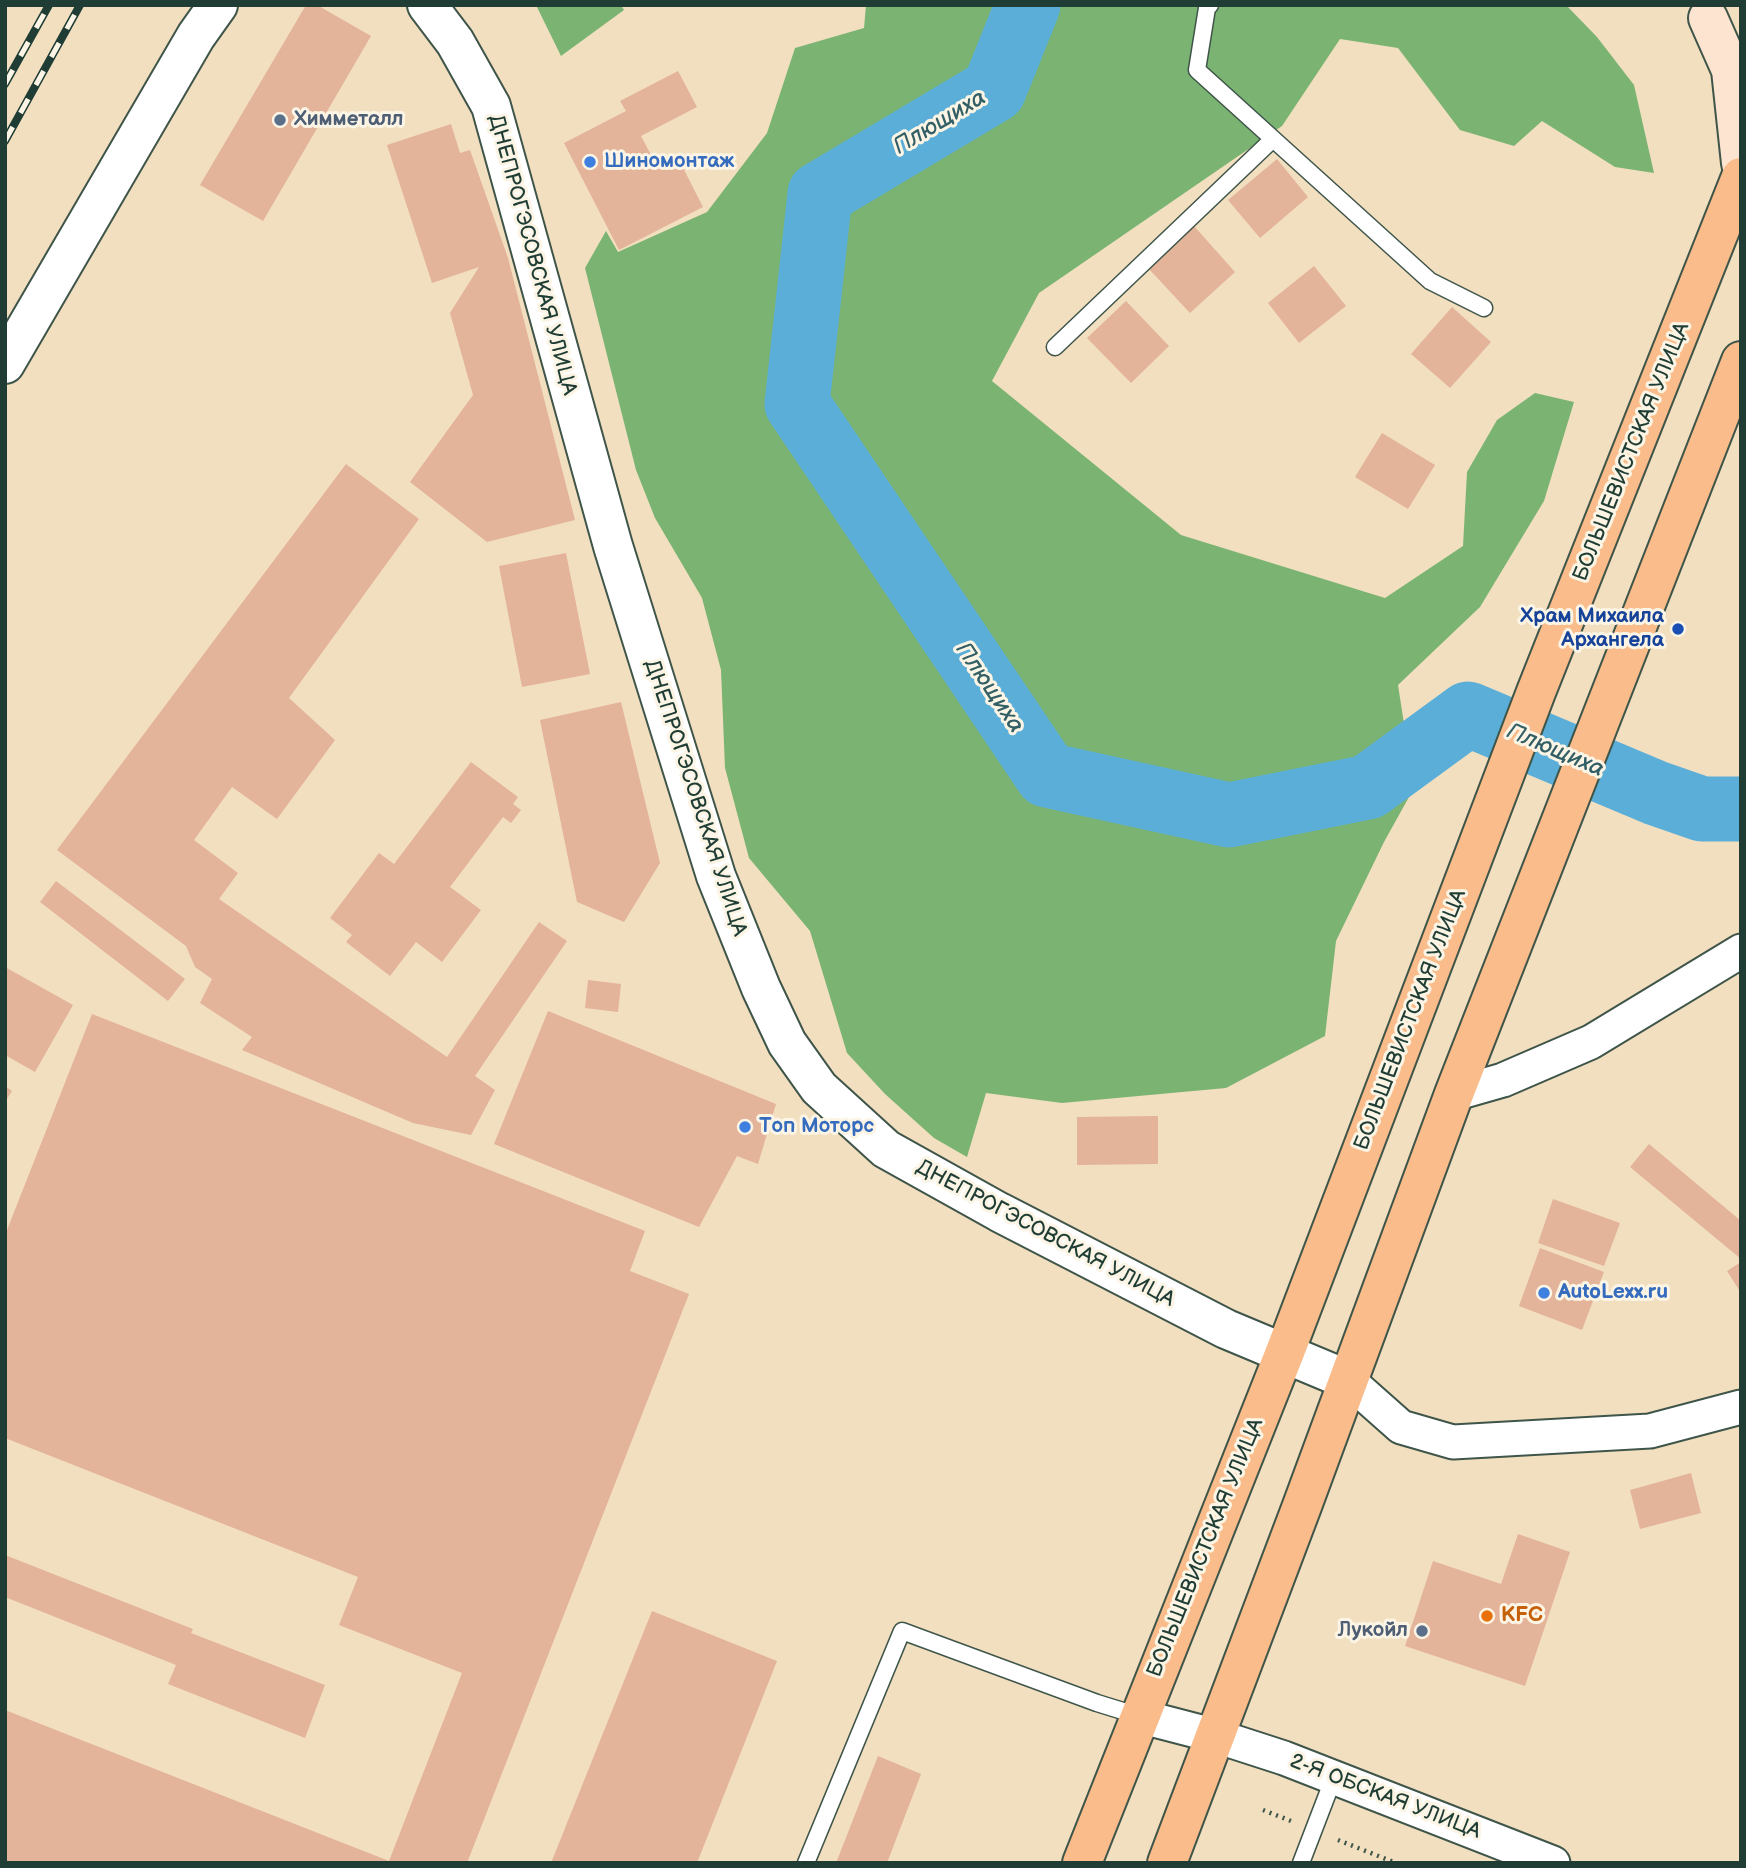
<!DOCTYPE html>
<html>
<head>
<meta charset="utf-8">
<style>
  body { margin:0 }
  #map { position:relative; width:1746px; height:1868px; overflow:hidden; background:#f2dfc0; font-family:"Balsamiq Sans",sans-serif }
  canvas { display:block }
  .frame { position:absolute; inset:0; border:7px solid #1f3d34; pointer-events:none }
</style>
</head>
<body>
<div id="map">
<canvas width="1746" height="1868"></canvas>
<div class="frame"></div>
</div>
<script>
const c = document.querySelector('canvas').getContext('2d');
c.lineJoin = 'round';
function paint(path, color) { c.fillStyle = color; c.fill(path, 'evenodd'); }
const shape = rows => new Path2D(rows.map(r => 'M' + r).join(''));
function trace(path, color, width, dash) { c.strokeStyle = color; c.lineWidth = width; c.lineCap = dash ? 'butt' : 'round'; c.setLineDash(dash || []); c.stroke(path); }
function write(font, color, halo, rows, align = 'center') {
  c.font = font + ' "Balsamiq Sans",sans-serif'; c.lineWidth = 6; c.setLineDash([]); c.textBaseline = 'middle'; c.strokeStyle = halo; c.fillStyle = color; for (const [text, x, y, turn = 0] of rows) {
    c.save(); c.translate(x, y); c.rotate((+turn || 0) * Math.PI / 180); c.textAlign = isNaN(turn) ? turn : align; if (halo) c.strokeText(text, 0, 0); c.fillText(text, 0, 0); c.restore();
  }
}
const forest = shape([
  [536,5,621,5,624,10,561,56],
  [866,5,1566,5,1597,37,1634,85,1654,173,1615,167,1542,121,1514,146,1460,130,1398,48,1340,39,1282,126,1039,293,992,381,1181,535,1385,598,1463,546,1467,472,1497,420,1535,393,1574,402,1544,501,1480,607,1398,685,1414,788,1384,842,1336,941,1325,1036,1226,1088,1062,1103,986,1093,967,1157,934,1138,885,1094,847,1053,810,931,749,858,725,768,721,670,702,598,655,518,636,470,585,268,606,231,618,252,707,212,767,133,795,48,864,28]
]);
const river = shape([
  [1028,5,994,90,820,194,797,404,1047,775,1229,815,1368,787,1468,714,1656,793,1702,809,1741,809]
]);
const building = shape([
  [306,5,317,5,371,36,263,221,200,185],
  [678,71,697,107,641,136,657,166,677,156,703,207,619,250,564,143,626,111,620,101],
  [451,124,460,153,470,150,508,258,575,520,487,542,410,482,473,395,450,313,479,267,432,283,387,145],
  [1277,159,1308,197,1260,238,1228,200],
  [1194,226,1235,272,1190,313,1148,268],
  [1314,266,1346,306,1299,343,1268,303],
  [1126,301,1169,346,1131,383,1087,338],
  [1452,307,1491,342,1450,388,1411,354],
  [1382,433,1435,465,1408,509,1355,477],
  [346,464,419,519,289,698,335,740,277,819,232,787,194,840,238,873,219,899,447,1057,539,922,567,941,475,1076,495,1090,471,1135,413,1123,242,1050,252,1037,200,1003,212,979,195,967,186,946,57,850],
  [566,553,590,674,522,687,499,566],
  [621,702,660,863,624,922,577,902,540,720],
  [471,762,518,797,513,804,521,810,511,823,503,817,450,887,481,910,442,962,416,942,390,976,346,942,352,935,330,918,379,853,394,864],
  [56,881,185,979,168,1001,40,902],
  [5,967,73,1005,35,1072,5,1055],
  [588,980,621,984,618,1012,585,1008],
  [548,1011,776,1104,758,1164,737,1156,699,1227,494,1144],
  [92,1014,645,1231,630,1271,689,1294,467,1863,5,1863,5,1710,389,1861,462,1673,339,1625,358,1577,5,1438,5,1235],
  [5,1086,12,1091,5,1102],
  [1158,1116,1158,1164,1077,1165,1077,1117],
  [1649,1144,1741,1221,1741,1259,1630,1167],
  [1553,1199,1620,1223,1604,1266,1538,1243],
  [1540,1248,1604,1272,1582,1330,1519,1306],
  [1741,1262,1741,1293,1727,1271],
  [1691,1473,1701,1513,1640,1529,1630,1490],
  [1518,1534,1570,1552,1525,1686,1405,1646,1433,1561,1501,1584],
  [5,1555,193,1629,191,1633,325,1685,305,1738,168,1684,176,1665,5,1597],
  [652,1611,777,1661,697,1863,551,1863],
  [878,1756,921,1774,887,1863,836,1863]
]);
const path = shape([
  [1263,1810,1291,1821],
  [1338,1840,1396,1863]
]);
const service = shape([
  [1210,5,1207,8,1197,70,1430,281,1484,308],
  [1055,347,1272,140],
  [806,1863,902,1631,1097,1703,1139,1716],
  [1301,1863,1334,1777]
]);
const minor = shape([
  [1454,1094,1503,1080,1591,1042,1741,951],
  [1348,1380,1401,1427,1453,1442,1650,1431,1741,1407],
  [1139,1716,1216,1736,1284,1758,1553,1863]
]);
const tertiary = shape([
  [427,5,455,42,491,106,613,546,716,876,761,988,787,1043,819,1088,886,1149,999,1212,1226,1329,1348,1380],
  [5,364,196,36,218,5]
]);
const secondary = shape([
  [1708,18,1731,70,1741,163]
]);
const trunk = shape([
  [1082,1863,1285,1352,1536,692,1741,177],
  [1167,1863,1302,1506,1454,1094,1741,361]
]);
const rail = shape([
  [5,84,49,5],
  [5,141,80,5]
]);
const markers = [
  [280,120,7,"#5c6f8a"],
  [590,162,7,"#3f7fe0"],
  [1678,629,7,"#1a4fb4"],
  [745,1127,7,"#3f7fe0"],
  [1544,1293,7,"#3f7fe0"],
  [1487,1616,7,"#e8710a"],
  [1422,1631,7,"#5c6f8a"]
];
const serviceNames = [
  ["Химметалл",294,120],
  ["Лукойл",1408,1631,"right"]
];
const shopNames = [
  ["Шиномонтаж",604,162],
  ["Топ Моторс",759,1127],
  ["AutoLexx.ru",1558,1293]
];
const streetNames = [
  ["ДНЕПРОГЭСОВСКАЯ УЛИЦА",532,255,75],
  ["БОЛЬШЕВИСТСКАЯ УЛИЦА",1632,452,-68],
  ["ДНЕПРОГЭСОВСКАЯ УЛИЦА",695,798,72],
  ["БОЛЬШЕВИСТСКАЯ УЛИЦА",1411,1020,-69],
  ["ДНЕПРОГЭСОВСКАЯ УЛИЦА",1045,1234,28],
  ["БОЛЬШЕВИСТСКАЯ УЛИЦА",1206,1548,-68],
  ["2-Я ОБСКАЯ УЛИЦА",1385,1797,21]
];
const transitNames = [
  ["Храм Михаила",1664,617],
  ["Архангела",1664,641]
];
const foodNames = [
  ["KFC",1501,1616]
];
const waterNames = [
  ["Плющиха",940,123,-31],
  ["Плющиха",989,688,56],
  ["Плющиха",1555,751,23]
];
paint(forest, '#7bb472');
trace(river, '#5baed7', 65);
paint(building, '#e3b39a');
trace(service, '#3f5549', 19);
trace(minor, '#3f5549', 37);
trace(tertiary, '#3f5549', 42);
trace(secondary, '#3f5549', 42);
trace(trunk, '#3f5549', 42);
trace(path, '#3f5549', 4.5, [2, 5]);
trace(service, '#fff', 16);
trace(minor, '#fff', 33);
trace(tertiary, '#fff', 38);
trace(secondary, '#fde4d0', 38);
trace(trunk, '#f9bc8a', 38);
trace(rail, '#1f3d34', 8);
trace(rail, '#fcf5e5', 5, [16]);
for (const [x, y, r, color] of markers) { const dot = new Path2D(); dot.arc(x, y, r, 0, 2 * Math.PI); c.fillStyle = color; c.fill(dot); trace(dot, '#fcf5e5', 2.5); }
write('bold 21px', '#4e5e75', '#fcf5e5', serviceNames, 'left');
write('bold 21px', '#366cbe', '#fcf5e5', shopNames, 'left');
write('21px', '#1f3d34', '#fcf5e5', streetNames);
write('bold 21px', '#164399', '#fcf5e5', transitNames, 'right');
write('bold 21px', '#c56008', '#fcf5e5', foodNames, 'left');
write('italic 23px', '#315f65', '#fcf5e5', waterNames);
</script>
</body>
</html>
